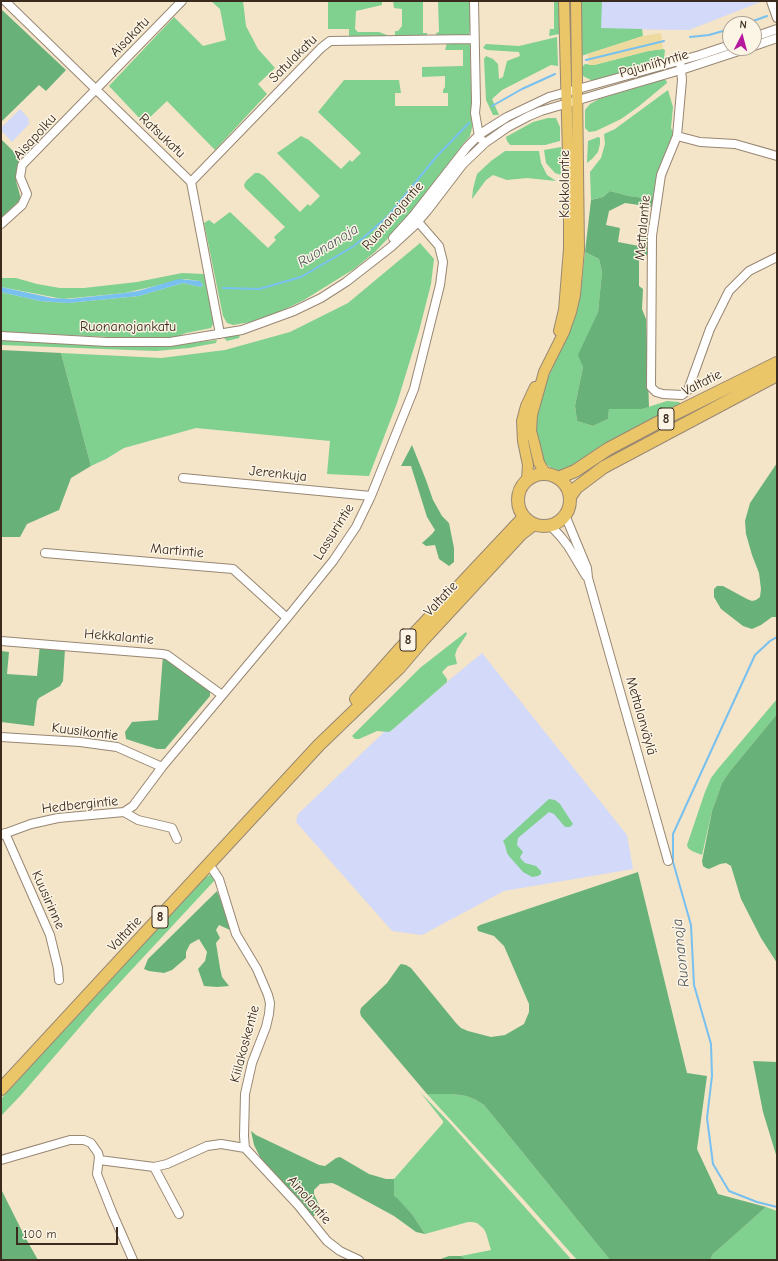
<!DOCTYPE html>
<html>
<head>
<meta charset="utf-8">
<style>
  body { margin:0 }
  #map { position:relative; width:778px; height:1261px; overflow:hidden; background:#f4e4c8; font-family:"Comic Neue",sans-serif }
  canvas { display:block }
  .frame { position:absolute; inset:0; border:2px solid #3b2a1e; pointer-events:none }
  .north { position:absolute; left:722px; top:16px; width:40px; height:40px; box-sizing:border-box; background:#fcf5e5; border:1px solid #afa495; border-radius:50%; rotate:6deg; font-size:11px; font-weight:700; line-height:16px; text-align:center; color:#3b2a1e }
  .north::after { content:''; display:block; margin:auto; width:14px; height:18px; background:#b5179e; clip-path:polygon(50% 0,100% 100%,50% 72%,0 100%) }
  .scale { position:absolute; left:16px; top:1227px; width:102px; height:18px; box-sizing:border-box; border:2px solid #3b2a1e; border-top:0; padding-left:5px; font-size:12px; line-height:14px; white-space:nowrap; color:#3b2a1e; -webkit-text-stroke:3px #fcf5e5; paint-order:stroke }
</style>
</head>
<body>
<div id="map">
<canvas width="778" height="1261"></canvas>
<div class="frame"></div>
<div class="north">N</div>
<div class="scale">100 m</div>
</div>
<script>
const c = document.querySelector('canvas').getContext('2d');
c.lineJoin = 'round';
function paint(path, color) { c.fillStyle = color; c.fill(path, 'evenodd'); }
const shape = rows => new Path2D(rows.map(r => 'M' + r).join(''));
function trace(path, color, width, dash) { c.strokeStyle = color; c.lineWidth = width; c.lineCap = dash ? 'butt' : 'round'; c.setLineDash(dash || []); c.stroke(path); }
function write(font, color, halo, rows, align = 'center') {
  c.font = font + ' "Comic Neue",sans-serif'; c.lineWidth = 3; c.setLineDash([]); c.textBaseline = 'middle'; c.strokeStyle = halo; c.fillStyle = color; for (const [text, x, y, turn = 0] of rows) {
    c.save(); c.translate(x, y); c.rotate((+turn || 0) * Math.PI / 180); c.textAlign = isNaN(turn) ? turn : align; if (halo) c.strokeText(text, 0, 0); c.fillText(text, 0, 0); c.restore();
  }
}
const built = shape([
  [599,1,763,1,689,30,599,29],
  [20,109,29,119,28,121,30,123,12,142,1,130,1,128],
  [482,653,627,835,633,869,504,891,422,935,392,931,296,822,298,814,385,731,392,730,447,682]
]);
const green = shape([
  [211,1,243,1,246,26,258,49,275,68,258,84,267,94,215,150,167,101,144,123,109,86,174,17,203,46,226,40,220,9],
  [328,1,382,1,382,5,356,11,355,29,358,32,379,32,387,35,382,38,349,38,349,29,328,29],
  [393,1,423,1,423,33,427,33,427,37,395,37,395,31,398,31,402,26,402,9,394,8],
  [438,1,470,1,470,30,469,34,466,37,437,37,436,33,439,32],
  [554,1,559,1,559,34,549,36,550,29,554,29],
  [579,1,602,1,601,28,642,29,643,36,581,56],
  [557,37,558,66,551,65,502,90,492,99,499,115,493,115,486,100,484,59,486,56,493,59,498,64,499,79,503,77,507,61,520,56,519,52,487,50,483,48,486,44,519,46],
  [447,43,470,43,472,128,470,136,463,144,405,220,375,252,354,269,304,300,275,314,250,322,233,325,227,323,223,316,204,223,209,220,214,224,230,212,268,248,276,240,274,237,285,227,245,188,244,185,246,181,255,173,259,173,264,176,300,212,308,204,310,206,320,196,277,153,301,136,309,140,341,169,350,160,352,162,361,153,318,112,344,80,399,80,401,93,395,93,395,106,448,106,448,93,443,93,443,90,445,87,445,76,422,77,422,67,463,66,463,50,445,50],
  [663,49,665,50,664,59,652,61,633,68,626,72,599,81,591,80,583,76,581,68,585,64,594,65,648,51],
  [661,80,666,80,667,83,638,107,621,119,596,131,589,132,585,128,585,110,590,104,599,99],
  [668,90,673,107,671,128,675,135,654,196,644,198,629,196,610,191,603,197,591,200,590,172,601,158,605,144,604,134,615,129],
  [548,118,556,118,560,127,560,141,545,145,510,145,507,141,506,137,533,122],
  [598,137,600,138,600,144,598,152,592,159,587,163,588,141],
  [561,147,561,175,555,173,546,163,544,150],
  [505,151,539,151,541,163,547,175,556,181,527,178,507,180,493,175,486,180,472,199,473,189,477,174,491,161],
  [420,243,434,259,431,284,419,331,397,403,369,476,327,474,330,441,196,428,124,448,106,459,91,466,61,353,161,358,225,350,290,332,348,303],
  [585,252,599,259,602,272,598,312,579,355,583,367,575,406,577,421,593,426,608,419,609,409,642,409,667,401,679,402,682,406,573,468,561,471,551,468,543,461,537,441,537,415,542,391,573,323,581,290],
  [182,273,204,274,205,275,214,322,211,328,186,333,176,337,152,339,1,332,1,292,40,301,68,303,139,296,183,283,201,287,203,285,200,281,185,279,125,293,63,299,1,287,1,278,16,278,37,284,60,288,84,288,137,282],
  [238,334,240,335,239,338,227,341,224,338],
  [1,339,156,347,217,340,216,343,189,348,156,351,1,345],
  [466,632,467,634,457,649,455,655,457,664,448,666,442,672,447,679,447,682,392,730,389,732,377,731,359,739,355,739,352,736,420,668],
  [777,699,777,714,730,771,722,783,712,811,702,855,692,851,688,848,687,845,705,792,711,778,717,770],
  [549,799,555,800,560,804,573,824,570,827,565,827,554,814,549,812,518,838,517,845,523,852,520,857,521,859,525,863,536,866,541,871,541,874,538,876,532,877,523,872,509,856,507,853,505,845,503,841],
  [211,874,213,875,214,879,214,881,98,1006,21,1095,1,1116,1,1099,205,878],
  [420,1092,449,1122,570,1258,569,1260,467,1260,461,1256,491,1250,486,1233,484,1229,477,1223,472,1222,468,1222,425,1234,412,1214,396,1198,393,1192,394,1179,443,1123,443,1121],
  [427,1094,452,1094,466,1096,476,1100,484,1105,610,1260,577,1260,523,1199],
  [766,1207,777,1211,777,1260,711,1260,712,1255]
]);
const forest = shape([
  [1,9,66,70,46,91,39,85,1,122],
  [1,139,23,161,18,165,16,181,21,199,1,218],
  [610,191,629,196,644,198,654,196,653,207,625,203,609,211,606,225,620,228,618,242,639,246,640,236,648,237,648,254,639,261,639,286,643,289,642,309,646,319,649,407,642,409,609,409,608,419,593,426,577,421,575,406,583,367,578,355,598,312,602,272,599,259,585,252,591,200,603,197],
  [1,350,61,353,91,466,71,478,59,510,27,524,20,537,1,537],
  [412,445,426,480,433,500,442,516,449,523,454,548,454,562,449,566,439,559,435,545,426,546,422,543,432,534,435,530,427,517,411,466,401,466],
  [777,463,777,617,772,617,761,625,752,629,743,626,721,609,714,597,714,589,717,586,723,586,747,599,752,601,756,600,760,597,761,589,759,573,752,555,746,534,745,521,750,503],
  [40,644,65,649,63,681,60,686,39,698,37,701,34,726,1,722,1,651,9,652,7,674,37,676],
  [163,655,210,689,210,696,165,749,157,749,126,739,125,732,132,722,158,720],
  [777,714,777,963,761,938,741,899,731,866,726,863,720,864,709,869,706,868,703,866,702,861,712,811,722,783,730,771],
  [638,872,687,1073,707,1076,697,1149,718,1194,766,1207,712,1255,711,1260,610,1260,484,1105,476,1100,466,1096,452,1094,427,1094,361,1016,360,1012,361,1008,387,983,399,966,401,964,406,965,411,968,456,1023,461,1028,468,1031,491,1037,505,1035,524,1024,529,1012,529,1004,504,946,494,936,478,931,477,927,480,925],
  [217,891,229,921,230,930,219,925,216,930,220,938,216,943,220,968,222,977,229,986,217,987,204,986,198,969,205,961,207,952,199,939,190,944,186,952,186,958,172,970,164,973,149,971,144,969,148,959],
  [753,1061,777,1062,777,1158,763,1112],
  [251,1131,256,1135,319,1165,325,1166,336,1158,340,1157,369,1174,386,1179,394,1179,394,1195,412,1214,425,1234,416,1232,394,1216,337,1185,332,1183,320,1184,314,1190,314,1194,319,1205,319,1209,318,1212,312,1218,261,1159,254,1145],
  [1,1189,25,1237,38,1260,1,1260],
  [449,1256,461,1256,467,1260,438,1260]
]);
const sand = shape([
  [661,33,663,49,648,51,594,65,589,65,588,54,643,36]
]);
const water = shape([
  [179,279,200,281,203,285,201,287,183,283,139,296,68,303,40,301,1,292,1,287,52,298,69,299,125,293,138,291]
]);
const stream = shape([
  [745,24,767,16],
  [690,37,709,35,730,29],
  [586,60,664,41],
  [492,106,522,89,555,74],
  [223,288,259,289,301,277,354,246,388,216,437,156,469,123],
  [777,637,770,641,755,655,673,834,673,862,691,925,694,985,711,1044,712,1076,707,1118,713,1164,729,1191,757,1202,777,1207]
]);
const minor = shape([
  [5,1,191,182,220,334],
  [474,1,476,103,475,113,479,136,481,139],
  [771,1,777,18],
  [754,37,777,29],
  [754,46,777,38],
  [680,60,682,80,677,136,661,175,652,236,651,387,656,392,663,394,682,395,688,390,710,329,729,291,749,271,777,257],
  [677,136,700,142,735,144,777,156],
  [191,182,321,48,330,41,474,39],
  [1,224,22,205,27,194,20,177,22,165,182,1],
  [393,238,413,216,467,147,480,134,507,117,549,97,700,55,730,45],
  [1,336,107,342,170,342,242,330,294,311,321,298,346,282,391,247,415,225,427,211,463,164,485,143,508,127,529,116,541,111,684,69,748,48],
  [183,478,371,496],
  [565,515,587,568,588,578,668,861],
  [550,525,561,537,568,546,586,576],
  [45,553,233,569,287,618],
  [1,641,162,654,167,655,222,695],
  [1,737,80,742,117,747,162,767],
  [124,812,133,806,162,767,287,618,333,561,356,527,371,496,414,389,440,285,443,262,439,246,413,216],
  [5,833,50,935,58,968,59,980],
  [1,835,31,824,58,818,124,812,138,820,172,828,177,839],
  [209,865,213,870,219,879,236,934,257,969,268,995,270,1003,269,1014,266,1027,252,1063,245,1094,244,1136,245,1148],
  [245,1148,298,1205,327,1241,340,1251,359,1260],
  [1,1160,70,1140,84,1140,91,1143,98,1153,99,1157,97,1174,112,1212,133,1260],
  [99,1160,154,1167,167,1164,207,1146,221,1144,245,1148],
  [154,1167,179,1214]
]);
const major = shape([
  [559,331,564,310,569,249,569,194,564,1],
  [546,474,539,463,534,442,531,431,532,415,544,372,564,332,571,312,575,295,579,250,576,1],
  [527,480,528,465,523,441,522,421,526,406,535,387]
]);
const highway = shape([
  '518 500a26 26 0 1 1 52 0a26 26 0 1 1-52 0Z',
  [558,478,575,471,608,449,676,413,777,363],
  [570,497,576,488,604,467,777,375],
  [356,699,401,648,524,517],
  [1,1089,319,745,399,668,422,641,521,534,534,524]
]);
const shields = [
  [666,419,16],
  [408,640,16],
  [160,917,16]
];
const shieldNames = [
  ["8",666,419],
  ["8",408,640],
  ["8",160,917]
];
const streetNames = [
  ["Aisakatu",130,37,-46],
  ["Satulakatu",293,59,-45],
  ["Pajuniityntie",654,64,-16],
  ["Ratsukatu",162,136,43],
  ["Aisapolku",35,137,-48],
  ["Kokkolantie",565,184,-90],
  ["Ruonanojantie",393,216,-49],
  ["Mettalantie",643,228,-85],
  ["Ruonanojankatu",128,327],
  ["Valtatie",702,383,-27],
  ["Jerenkuja",278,474,6],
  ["Lassurintie",334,532,-58],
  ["Martintie",177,551,5],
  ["Valtatie",441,599,-47],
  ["Hekkalantie",119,637,5],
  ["Mettalanväylä",641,716,74],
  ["Kuusikontie",85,732,7],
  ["Hedbergintie",80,805,-6],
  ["Kuusirinne",48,900,66],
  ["Valtatie",125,934,-47],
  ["Kiilakoskentie",245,1044,-75],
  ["Ainolantie",309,1200,49]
];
const waterNames = [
  ["Ruonanoja",328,246,-32],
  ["Ruonanoja",681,953,-96]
];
paint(built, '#d2d9f9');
paint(green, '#80d090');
paint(forest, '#68b27a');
paint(sand, '#eeda9e');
paint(water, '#77c0ef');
trace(stream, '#77c0ef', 2);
trace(minor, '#988773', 10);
trace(major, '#988773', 12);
trace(highway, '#988773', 14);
trace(minor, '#fff', 8);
trace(major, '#ebc669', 10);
trace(highway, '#ebc669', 12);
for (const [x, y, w] of shields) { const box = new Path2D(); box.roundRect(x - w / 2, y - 11, w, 22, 3); c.fillStyle = '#fcf5e5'; c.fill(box); trace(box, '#3b2a1e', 1); }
write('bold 13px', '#3b2a1e', null, shieldNames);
write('14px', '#3b2a1e', '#fcf5e5', streetNames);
write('italic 15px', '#4d575d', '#fcf5e5', waterNames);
</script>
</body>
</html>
